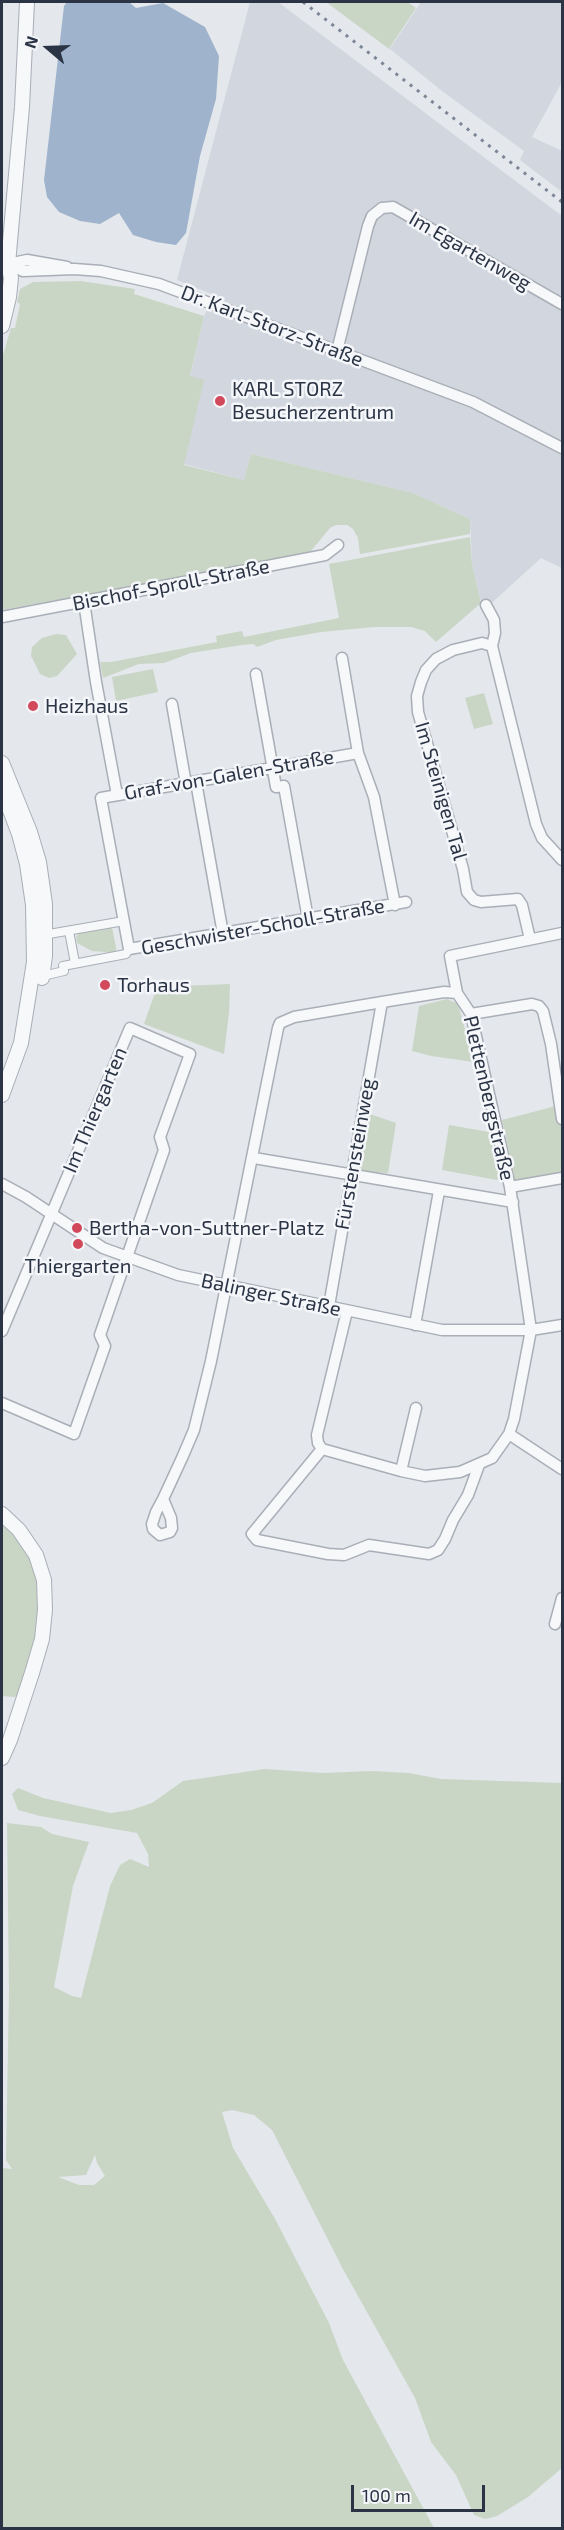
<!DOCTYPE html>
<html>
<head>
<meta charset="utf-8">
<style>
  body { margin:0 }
  #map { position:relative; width:564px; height:2530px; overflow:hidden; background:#e4e7ec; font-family:"Exo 2",sans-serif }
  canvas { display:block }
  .frame { position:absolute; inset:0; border:3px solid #2b3445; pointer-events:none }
  .north { position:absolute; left:18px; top:18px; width:60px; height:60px; -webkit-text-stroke:4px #f4f6f9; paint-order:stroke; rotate:289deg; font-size:16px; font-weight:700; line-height:24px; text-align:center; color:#2b3445 }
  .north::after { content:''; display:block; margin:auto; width:21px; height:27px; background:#2b3445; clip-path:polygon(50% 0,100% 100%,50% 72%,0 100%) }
  .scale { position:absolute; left:351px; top:2485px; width:134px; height:27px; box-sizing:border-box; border:3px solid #2b3445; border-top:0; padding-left:8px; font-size:18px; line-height:21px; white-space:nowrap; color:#2b3445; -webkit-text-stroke:4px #f4f6f9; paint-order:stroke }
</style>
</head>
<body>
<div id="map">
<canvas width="564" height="2530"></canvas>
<div class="frame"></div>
<div class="north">N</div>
<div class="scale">100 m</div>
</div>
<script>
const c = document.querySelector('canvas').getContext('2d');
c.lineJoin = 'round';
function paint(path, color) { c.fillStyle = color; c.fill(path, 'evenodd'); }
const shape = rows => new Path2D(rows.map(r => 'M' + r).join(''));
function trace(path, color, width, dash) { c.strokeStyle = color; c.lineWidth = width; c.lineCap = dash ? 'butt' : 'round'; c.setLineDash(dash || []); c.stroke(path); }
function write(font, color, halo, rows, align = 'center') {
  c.font = font + ' "Exo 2",sans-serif'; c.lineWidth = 5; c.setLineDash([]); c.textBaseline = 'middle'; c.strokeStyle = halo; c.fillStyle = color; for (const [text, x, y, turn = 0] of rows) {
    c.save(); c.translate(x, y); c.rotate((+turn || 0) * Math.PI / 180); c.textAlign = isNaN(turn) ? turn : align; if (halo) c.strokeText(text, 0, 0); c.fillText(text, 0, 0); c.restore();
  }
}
const built = shape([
  [250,2,278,2,562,216,562,568,541,558,483,611,472,564,470,519,413,493,251,454,244,480,184,464,203,381,190,377,204,316,214,295,177,280],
  [421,2,562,2,562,82,532,137,562,151,562,192,520,160,524,151,442,91,390,49]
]);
const green = shape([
  [326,2,408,2,416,8,389,49],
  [80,281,135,289,134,294,204,316,190,376,204,380,184,465,244,480,251,454,413,493,470,519,470,534,360,554,358,538,353,529,347,525,336,525,330,528,311,551,304,555,2,610,2,358,11,328,15,328,20,304,17,302,20,289,33,282],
  [470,537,472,564,481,603,436,642,425,631,411,627,374,627,321,632,276,640,257,647,253,644,242,645,191,653,164,663,139,664,103,678,100,662,111,662,217,642,216,636,242,631,244,637,339,618,329,564],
  [56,634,66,635,77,654,57,676,49,678,40,674,31,656,32,647,42,638],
  [153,669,158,692,116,701,112,677],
  [484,693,493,724,474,729,465,698],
  [112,927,117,953,92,951,77,943,76,937,79,933],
  [230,984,229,1013,224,1054,144,1024,157,987],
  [447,999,456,1003,459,1008,474,1062,431,1056,412,1051,419,1006],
  [556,1106,562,1128,562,1174,515,1180,502,1120],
  [367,1113,396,1123,388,1173,357,1172],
  [449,1125,489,1132,500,1178,497,1180,442,1170],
  [2,1521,17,1535,34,1566,40,1584,40,1625,21,1695,14,1697,2,1696],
  [265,1769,323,1773,371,1771,409,1773,441,1779,562,1783,562,2468,528,2497,497,2516,485,2519,474,2515,456,2475,431,2442,415,2398,344,2271,272,2130,254,2115,232,2110,222,2112,233,2148,274,2217,329,2323,343,2360,434,2528,2,2528,2,2168,12,2169,6,2160,9,1991,7,1823,41,1827,52,1834,89,1842,73,1886,54,1987,72,1996,81,1998,110,1886,120,1865,130,1859,149,1867,148,1854,137,1833,40,1816,18,1810,12,1794,18,1788,43,1798,111,1813,131,1810,152,1803,183,1781],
  [95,2155,97,2163,105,2176,94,2185,79,2185,58,2177,86,2175]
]);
const water = shape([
  [67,2,129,2,136,8,163,3,205,27,219,56,216,99,200,156,186,233,176,245,156,242,133,235,119,213,100,224,80,221,59,212,47,197,44,180,64,6]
]);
const pedestrian = shape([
  [69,931,75,963],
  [49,934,124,921],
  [47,975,64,971,63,966,126,954,129,949]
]);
const minor = shape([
  [8,264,23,271,74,269,101,271,159,284,473,402,562,448],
  [8,264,27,260,67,267],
  [337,351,368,226,372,216,382,208,393,207,562,304],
  [84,602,96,682,117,795],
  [486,605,494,620,495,633,492,646,536,824,542,838,562,860],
  [2,617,325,555,338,545],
  [492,646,482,643,453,650,436,659,426,670,421,682,417,696,418,712,463,869,467,892,474,900,481,902,518,899,522,905,530,939],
  [342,658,358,753,374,797,395,905],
  [256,674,276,787,284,786,308,919],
  [172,704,186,784],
  [358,753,101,798,129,949,406,902],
  [196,782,223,934],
  [457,993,450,956,562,933],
  [471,1014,532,1004,539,1006,543,1011,551,1044,562,1119],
  [254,1158,513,1202],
  [2,1184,26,1197,103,1248,178,1275,442,1330,531,1330,562,1325],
  [510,1187,562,1178],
  [329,1306,382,1002],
  [415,1325,439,1191],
  [2,1331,130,1028,190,1054,160,1137,164,1150,100,1335,105,1346,74,1434,2,1403],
  [509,1434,562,1469],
  [322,1449,252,1534,257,1540,328,1554,344,1555,369,1545,429,1554,438,1550,445,1539,453,1520,468,1495,479,1465],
  [401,1471,416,1408],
  [163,1499,171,1518,172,1528,170,1532,160,1535,153,1529,152,1524,156,1512,163,1499,182,1458,194,1430,211,1361,278,1028,280,1023,294,1017,382,1002,444,992,457,993,471,1014,510,1187,531,1330,514,1419,509,1434,492,1458,460,1472,425,1476,401,1471,322,1449,318,1443,317,1435,347,1311],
  [555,1624,562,1598]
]);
const tertiary = shape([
  [2,326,9,297,11,278,8,264,22,107,27,2],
  [2,763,30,832,39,862,45,904,45,956,42,978],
  [2,789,19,834,27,864,33,905,34,962,21,1043,2,1095],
  [2,1514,19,1530,36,1555,44,1580,45,1610,42,1639,32,1673,10,1740,2,1758]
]);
const rail = shape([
  [303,2,562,202]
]);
const markers = [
  [220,401,6,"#d1495b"],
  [33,706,6,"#d1495b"],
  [105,985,6,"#d1495b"],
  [77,1228,6,"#d1495b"],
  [78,1244,6,"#d1495b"]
];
const streetNames = [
  ["Im Egartenweg",470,251,30],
  ["Dr. Karl-Storz-Straße",272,326,21],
  ["Bischof-Sproll-Straße",171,585,-11],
  ["Graf-von-Galen-Straße",229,775,-10],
  ["Im Steinigen Tal",441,791,74],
  ["Geschwister-Scholl-Straße",263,927,-10],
  ["Plettenbergstraße",489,1098,77],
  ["Im Thiergarten",95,1110,-67],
  ["Fürstensteinweg",355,1154,-80],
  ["Balinger Straße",271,1295,12]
];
const poiNames = [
  ["KARL STORZ",232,389],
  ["Besucherzentrum",232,412],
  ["Heizhaus",45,706],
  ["Torhaus",117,985],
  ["Bertha-von-Suttner-Platz",89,1228],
  ["Thiergarten",78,1266,"center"]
];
paint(built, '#d2d6de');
paint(green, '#c9d6c5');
paint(water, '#9fb4cc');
trace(pedestrian, '#a9aeb7', 10);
trace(minor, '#a9aeb7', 13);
trace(tertiary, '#a9aeb7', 16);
trace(pedestrian, '#f7f8fa', 8);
trace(minor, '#f7f8fa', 10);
trace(tertiary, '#f7f8fa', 14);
trace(rail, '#7d8696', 3, [3, 6]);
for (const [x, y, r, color] of markers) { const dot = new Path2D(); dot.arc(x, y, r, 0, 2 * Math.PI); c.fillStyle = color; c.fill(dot); trace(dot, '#f4f6f9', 2); }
write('20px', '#2b3445', '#f4f6f9', streetNames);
write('20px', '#2b3445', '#f4f6f9', poiNames, 'left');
</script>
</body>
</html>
